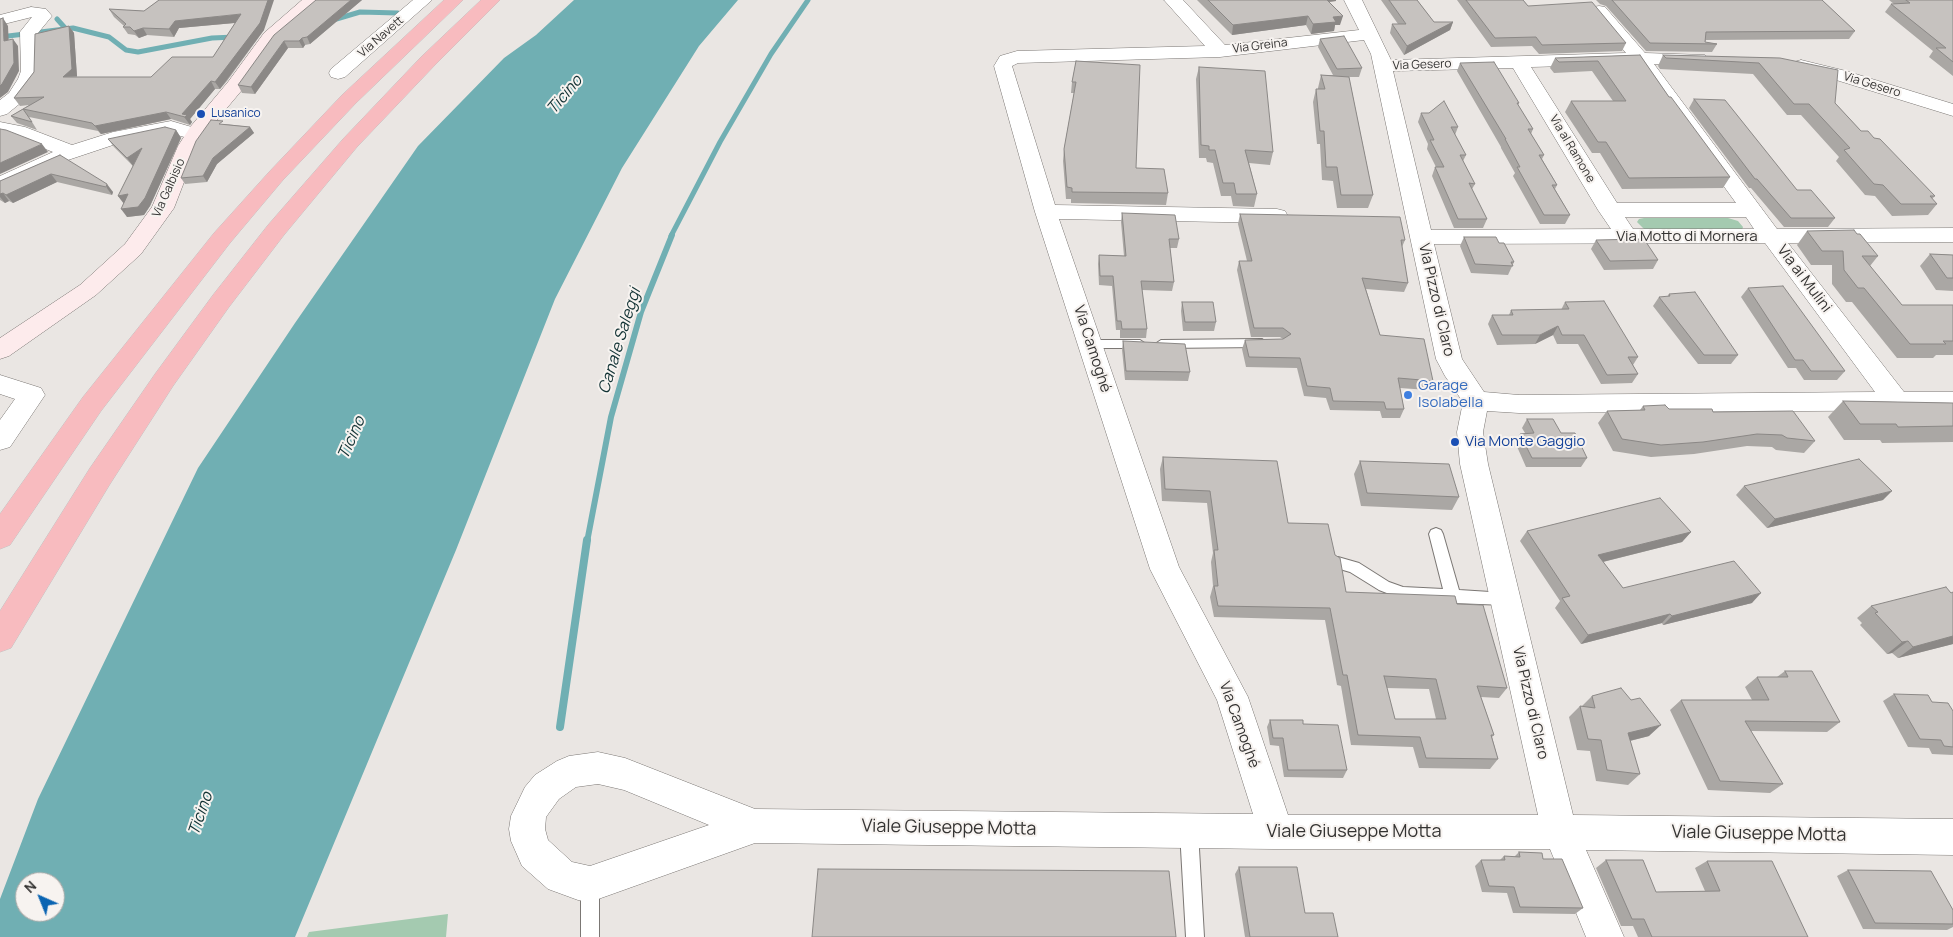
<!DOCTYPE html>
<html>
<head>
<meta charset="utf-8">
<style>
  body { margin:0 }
  #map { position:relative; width:1953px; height:937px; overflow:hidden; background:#eae6e3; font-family:Manrope,sans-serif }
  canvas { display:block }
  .north { position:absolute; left:15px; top:872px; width:50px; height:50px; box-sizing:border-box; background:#f7f3f0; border:1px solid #a9a6a4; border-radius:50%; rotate:316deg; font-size:14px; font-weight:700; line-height:20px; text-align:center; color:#343332 }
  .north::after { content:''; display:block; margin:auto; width:18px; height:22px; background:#0a64b2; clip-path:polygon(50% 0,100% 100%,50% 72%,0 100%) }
</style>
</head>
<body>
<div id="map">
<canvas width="1953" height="937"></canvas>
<div class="north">N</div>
</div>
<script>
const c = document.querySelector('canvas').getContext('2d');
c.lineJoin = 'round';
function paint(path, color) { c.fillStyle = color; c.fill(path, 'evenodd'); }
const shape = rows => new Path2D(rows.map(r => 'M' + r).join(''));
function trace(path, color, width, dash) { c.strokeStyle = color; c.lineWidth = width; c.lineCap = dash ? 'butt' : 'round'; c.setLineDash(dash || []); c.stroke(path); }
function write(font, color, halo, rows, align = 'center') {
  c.font = font + ' Manrope,sans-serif'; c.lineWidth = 4; c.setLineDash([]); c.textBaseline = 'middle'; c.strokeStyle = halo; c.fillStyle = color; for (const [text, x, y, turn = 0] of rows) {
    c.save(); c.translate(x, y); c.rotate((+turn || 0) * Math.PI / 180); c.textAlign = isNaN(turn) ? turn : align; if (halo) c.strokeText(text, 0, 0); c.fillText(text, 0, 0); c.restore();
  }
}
const green = shape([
  [1644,218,1728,218,1738,221,1743,227,1742,230,1645,230,1637,222,1639,219],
  [448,914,446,937,307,937,309,932]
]);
const water = shape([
  [574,0,738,0,699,46,622,168,555,299,456,550,295,937,0,937,0,899,38,799,198,468,295,323,418,146,504,58,536,35],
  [25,882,55,882,55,912,25,912]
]);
const streamFar2 = shape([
  [57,19,66,29],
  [333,20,360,12,398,13],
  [0,37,73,28,109,37,126,50,138,52,212,38,235,37],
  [671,236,720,142,771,54,808,0]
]);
const streamFar1 = shape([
  [587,542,611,417,641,312,672,235]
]);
const stream = shape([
  [560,727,587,540]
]);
const lane = shape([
  [1262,339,1268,343,1262,347,1161,348,1155,344,1161,340,1262,339],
  [1090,340,1140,340,1146,344,1140,348,1090,348,1084,344,1090,340],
  [1436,528,1441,530,1443,534,1459,590,1506,593,1511,594,1514,599,1511,604,1506,605,1453,603,1402,599,1379,590,1350,572,1333,567,1331,563,1333,559,1338,557,1359,563,1389,582,1403,587,1443,589,1429,534,1431,530,1436,528],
  [1189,822,1195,825,1198,831,1204,937,1186,937,1180,831,1183,825,1189,822],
  [590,875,596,878,599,884,599,937,581,937,581,884,584,878,590,875]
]);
const street = shape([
  [413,0,432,0,345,77,338,79,331,77,329,73,331,69,413,0],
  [1164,0,1183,0,1225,45,1359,30,1344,0,1362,0,1391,60,1626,53,1590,11,1593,7,1599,6,1605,7,1645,53,1705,55,1707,59,1705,63,1698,65,1654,64,1777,229,1953,228,1953,242,1788,243,1904,392,1953,392,1953,410,1519,413,1487,411,1483,432,1488,464,1573,815,1953,819,1953,855,1586,850,1624,937,1586,937,1550,849,1273,849,755,843,590,902,578,900,548,889,522,866,511,841,509,829,511,816,525,787,535,775,557,761,569,756,598,752,625,758,755,809,1253,814,1217,700,1150,569,1035,212,994,66,1000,56,1017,51,1205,46,1164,0],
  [1364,40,1371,54,1436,359,1445,376,1463,402,1457,432,1460,464,1538,815,1288,815,1248,697,1179,567,1059,219,1277,223,1285,221,1288,216,1285,211,1277,209,1055,205,1012,66,1018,63,1220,57,1364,40],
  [1635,64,1736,203,1617,203,1531,67,1635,64],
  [1513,68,1598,210,1611,229,1431,230,1393,71,1513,68],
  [1625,217,1746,217,1754,229,1633,229,1625,217],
  [1765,243,1875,392,1519,395,1484,392,1462,359,1434,244,1765,243],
  [598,784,624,790,709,825,590,866,572,862,548,840,545,829,546,817,559,799,576,787,598,784],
  [31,7,46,9,52,16,38,33,39,71,38,79,23,101,7,114,0,116,0,100,9,93,18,79,21,71,20,32,32,17,0,25,0,15,31,7],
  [1801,60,1846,71,1953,104,1953,116,1833,79,1794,70,1792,66,1794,62,1801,60],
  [171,121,202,130,205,134,202,138,195,140,170,133,119,143,59,163,0,190,0,176,53,152,13,136,0,134,0,122,25,127,72,145,113,132,171,121],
  [0,375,41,388,45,395,10,447,0,450,0,420,15,399,0,394,0,375]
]);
const secondary = shape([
  [302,0,321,0,276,41,242,90,206,133,198,146,174,208,141,254,96,295,9,356,0,359,0,338,80,285,125,244,152,207,178,146,191,126,228,82,264,33,302,0]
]);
const highway = shape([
  [444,0,463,0,356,103,283,180,230,243,101,411,10,545,0,549,0,514,83,397,214,233,269,172,342,95,444,0],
  [481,0,500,0,435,65,357,147,284,235,229,307,173,386,110,484,11,648,0,652,0,611,90,468,155,374,213,295,268,225,343,139,421,57,481,0]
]);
const wall = shape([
  [159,0,264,30,227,81,220,89,215,89,190,119,192,122,190,125,171,119,101,134,98,131,29,117,37,130,17,123,11,116,29,105,20,106,14,98,69,26,74,33,77,77,151,77,213,57,235,23,179,28,174,37,147,35,139,38,135,35,128,34,123,27,124,26,114,17,109,9,144,11],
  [316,0,362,0,310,44,305,45,303,48,288,48,255,94,242,93,238,85],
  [1197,0,1336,0,1336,1,1329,2,1340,25,1335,25,1334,31,1311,34,1306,25,1232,35],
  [1381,0,1417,0,1434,22,1453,22,1450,30,1404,55,1390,33,1392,24,1398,24],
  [1457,0,1523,0,1528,6,1626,43,1622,51,1539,54,1532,46,1491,47],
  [1596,0,1822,0,1855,31,1849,39,1706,40,1705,42,1717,44,1712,52,1646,51,1606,6,1600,4],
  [1889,0,1953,0,1953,76,1929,57,1933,51,1885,12,1891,4,1894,4],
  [1320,39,1362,68,1359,77,1349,77,1373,195,1368,208,1337,208,1333,181,1322,180,1320,144,1317,144,1313,102,1316,89,1318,89,1318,88,1321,75,1333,75,1318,47],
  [1640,55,1669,97,1730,177,1723,188,1622,189,1600,153,1592,153,1565,112,1571,101,1613,101,1592,71,1554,73,1550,68,1555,58],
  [1663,55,1780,58,1835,103,1861,131,1874,138,1935,196,1932,199,1937,204,1928,215,1892,216,1875,196,1865,195,1836,161,1839,157,1801,115,1787,115,1753,74,1660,69,1658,66],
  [1076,61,1136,168,1168,193,1166,205,1071,203,1071,199,1066,199,1063,161,1064,149,1074,93,1071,93,1072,82],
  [1460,63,1519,103,1518,105,1533,129,1531,134,1544,155,1542,159,1557,185,1555,189,1570,215,1565,224,1540,224,1513,176,1515,173,1501,148,1501,147,1457,71],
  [1199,67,1273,152,1270,165,1249,163,1257,194,1254,207,1233,206,1231,196,1221,196,1213,163,1207,162,1206,158,1199,158,1196,79],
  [1694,99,1797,190,1835,218,1828,227,1784,227,1751,188,1749,188,1689,108],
  [1421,113,1458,127,1455,135,1466,155,1463,161,1475,184,1472,189,1487,219,1483,228,1454,228,1432,176,1435,167,1436,167,1427,149,1428,144,1418,122],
  [225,124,250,127,254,133,217,164,207,182,185,184,181,178],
  [176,130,181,138,150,206,144,215,127,217,124,203,118,196,133,166,114,147,108,139],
  [60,155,113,192,112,195,57,182,13,203,9,201,5,203,0,200,0,181],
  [1122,213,1179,239,1177,248,1170,248,1174,282,1172,291,1142,290,1147,329,1146,338,1120,338,1120,330,1116,330,1112,286,1099,285,1098,264,1099,255,1124,256,1121,222],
  [1240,214,1405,240,1402,247,1408,283,1404,292,1366,289,1380,335,1433,381,1428,390,1400,388,1404,409,1400,418,1382,418,1380,411,1330,410,1326,398,1304,396,1297,368,1246,367,1242,349,1245,340,1283,339,1280,337,1251,337,1237,270,1239,261,1247,261,1238,224],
  [1807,231,1878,256,1870,266,1902,305,1953,305,1953,355,1936,355,1933,358,1897,358,1852,302,1846,302,1832,284,1832,265,1811,265,1797,245],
  [1464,237,1499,243,1514,262,1508,275,1471,273,1460,246],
  [1596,240,1658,260,1653,269,1604,270,1591,249],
  [1930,254,1953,255,1953,291,1936,290,1920,266],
  [1748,288,1845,371,1837,380,1804,380,1796,368,1788,368,1741,297],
  [1669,294,1738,355,1731,364,1698,364,1653,306,1659,297,1667,297],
  [1182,302,1216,322,1214,331,1183,331,1181,311],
  [1565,302,1638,357,1633,365,1638,374,1632,383,1601,384,1578,344,1557,344,1553,335,1535,344,1497,345,1488,324,1492,315,1509,315,1511,310,1561,310],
  [1123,341,1190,372,1188,381,1125,380,1122,350],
  [1843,401,1953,403,1953,442,1882,443,1880,440,1844,440,1828,417],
  [1643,406,1669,409,1713,412,1815,441,1804,453,1776,450,1772,447,1747,446,1694,454,1651,457,1613,451,1598,423,1607,411,1640,410],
  [1527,419,1561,433,1587,458,1581,467,1526,467,1515,442,1520,434,1525,433,1522,428],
  [1163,457,1288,523,1335,555,1346,592,1457,604,1507,688,1499,698,1481,697,1494,735,1492,737,1498,759,1490,769,1419,768,1413,747,1351,745,1341,686,1337,685,1325,620,1214,617,1210,597,1213,586,1211,562,1213,553,1207,503,1162,501,1160,469],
  [1386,688,1429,689,1436,719,1395,719],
  [1360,461,1459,497,1452,510,1361,506,1354,474],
  [1744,486,1883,500,1767,528,1736,495],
  [1527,531,1691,532,1682,542,1603,562,1623,588,1752,603,1663,625,1662,623,1581,644,1555,608,1560,601,1520,541],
  [1951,593,1953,644,1898,658,1892,653,1887,654,1860,625,1862,623,1857,618,1871,606],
  [1785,671,1840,722,1827,732,1751,731,1783,784,1770,793,1708,790,1670,710,1681,700,1752,700,1745,687,1757,677,1777,677],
  [1894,694,1932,702,1953,711,1953,755,1932,754,1929,748,1908,747,1883,701],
  [1592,696,1649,736,1630,741,1640,774,1628,785,1596,781,1590,751,1577,750,1569,717,1580,706,1582,706],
  [1270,720,1303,724,1347,770,1343,778,1284,777,1279,746,1270,745,1267,727],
  [1519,852,1543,859,1583,908,1575,914,1513,913,1507,893,1482,892,1475,866,1481,860,1500,860,1504,856,1514,857],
  [1606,860,1656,892,1705,891,1695,868,1707,861,1808,937,1638,937,1633,926,1621,926,1596,868],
  [1239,867,1305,913,1338,937,1245,937,1235,874],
  [1848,870,1953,910,1953,927,1947,930,1863,929,1837,876]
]);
const shadedWall = shape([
  [268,0,274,0,264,30,220,89,215,82],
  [351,0,362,0,310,44,307,37],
  [1319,0,1336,0,1336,1,1318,3],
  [241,14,245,22,179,28,174,37,169,29,175,21],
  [1308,16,1306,25,1232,35,1233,25],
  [1343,16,1340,25,1335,25,1334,31,1311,34,1313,24,1333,17],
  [3,18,8,26,9,48,4,41],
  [1453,22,1450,30,1404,55,1407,46],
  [69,26,74,33,77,76,63,77],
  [143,28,147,35,139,38,134,31],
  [302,38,305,45,303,48,299,41],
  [13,39,18,46,19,71,8,92,0,98,0,86],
  [284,41,288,48,255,94,251,87],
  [211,81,215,89,190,119,192,122,190,125,182,114],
  [166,112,171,119,101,134,95,126],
  [250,127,254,133,217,164,207,182,203,176,213,158],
  [176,130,181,138,150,206,144,215,127,217,121,209],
  [42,144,48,152,0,174,0,163],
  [142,148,133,166,127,158],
  [51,174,57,182,13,203,6,195],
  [107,184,113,192,112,195,106,187],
  [3,193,9,201,5,203,0,197,0,194],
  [128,194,124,204,118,196],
  [1558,326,1553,335,1535,344,1540,335],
  [1892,491,1883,500,1767,528,1775,519],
  [1691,532,1682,542,1590,565,1598,555],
  [1761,593,1752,603,1663,625,1672,616],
  [1670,614,1662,623,1581,644,1588,635],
  [1953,636,1953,644,1898,658,1913,647],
  [1908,641,1892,653,1887,654,1902,642],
  [1661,725,1649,736,1617,744,1628,733]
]);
const building = shape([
  [159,0,268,0,260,23,222,73,215,82,211,81,182,114,187,115,185,117,166,112,95,126,92,123,23,109,32,122,11,116,44,97,14,98,34,72,35,34,69,26,72,69,63,77,151,77,172,57,213,57,241,14,175,21,169,29,143,28,134,31,130,27,123,27,126,24,109,9,144,11,159,0],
  [316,0,351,0,307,37,302,38,299,41,284,41,251,87,238,85,274,35,316,0],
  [1208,0,1327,0,1343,16,1333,17,1336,22,1313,24,1308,16,1233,25,1208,0],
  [1389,0,1417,0,1434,22,1453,22,1407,46,1392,24,1406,24,1389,0],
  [1466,0,1523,0,1528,6,1592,2,1626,43,1542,45,1536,37,1495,38,1466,0],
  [1612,0,1822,0,1855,31,1706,32,1705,42,1717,44,1650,43,1612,0],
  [1906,0,1953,0,1953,62,1936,48,1946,48,1891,4,1910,3,1906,0],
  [3,18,4,41,13,39,14,63,2,84,0,86,0,19,3,18],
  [1344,36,1362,68,1337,69,1320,39,1344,36],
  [1640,55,1669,97,1671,97,1730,177,1629,178,1606,142,1598,142,1571,101,1626,101,1598,61,1559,62,1555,58,1640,55],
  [1663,55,1780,58,1838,70,1835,103,1861,131,1868,131,1874,138,1880,139,1935,196,1930,196,1937,204,1901,204,1883,185,1874,184,1844,150,1850,148,1809,104,1794,104,1759,63,1666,58,1663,55],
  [1076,61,1140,65,1136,168,1164,169,1168,193,1072,192,1072,188,1067,187,1064,149,1076,82,1072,82,1076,61],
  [1494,62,1519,103,1517,103,1533,129,1528,129,1544,155,1539,155,1557,185,1552,185,1570,215,1544,215,1517,167,1520,167,1505,139,1506,139,1460,63,1494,62],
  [1199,67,1265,71,1273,152,1245,150,1257,194,1236,194,1234,183,1223,183,1215,150,1209,150,1209,146,1201,145,1199,67],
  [1321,75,1349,77,1373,195,1341,195,1337,167,1326,167,1324,131,1320,131,1316,89,1325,89,1321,75],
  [1694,99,1725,100,1797,190,1811,190,1835,218,1791,218,1757,179,1755,179,1694,99],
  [1444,101,1458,127,1451,127,1466,155,1460,155,1475,184,1469,183,1487,219,1458,219,1435,167,1444,167,1430,140,1434,140,1421,113,1429,113,1444,101],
  [211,120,223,121,219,124,250,127,213,158,203,176,181,178,196,141,211,120],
  [165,127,176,130,145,198,138,207,121,209,128,194,118,196,142,148,127,158,108,139,165,127],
  [0,129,6,130,42,144,0,163,0,129],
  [60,155,107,184,106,187,51,174,6,195,3,193,0,194,0,181,60,155],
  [1122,213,1175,215,1179,239,1169,239,1174,282,1141,281,1147,329,1122,329,1121,321,1117,321,1113,276,1100,276,1099,255,1126,256,1122,213],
  [1240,214,1400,217,1405,240,1401,240,1408,283,1362,278,1380,335,1424,339,1433,381,1398,378,1404,409,1386,409,1384,402,1333,401,1330,388,1307,386,1300,358,1249,357,1245,340,1283,339,1291,334,1283,328,1254,328,1239,261,1252,261,1240,214],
  [1854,230,1857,234,1860,234,1878,256,1862,256,1902,305,1953,305,1953,341,1943,341,1946,344,1910,344,1864,288,1858,288,1844,270,1843,251,1822,251,1807,231,1854,230],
  [1464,237,1496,237,1499,243,1504,243,1514,262,1511,262,1513,266,1475,264,1464,237],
  [1644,239,1658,260,1610,261,1596,240,1644,239],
  [1930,254,1953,255,1953,278,1947,278,1930,254],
  [1783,286,1845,371,1811,371,1803,360,1795,360,1748,288,1783,286],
  [1695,292,1738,355,1704,355,1659,297,1670,296,1669,294,1695,292],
  [1604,301,1638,357,1628,357,1638,374,1607,375,1584,335,1562,335,1558,326,1540,335,1502,335,1492,315,1513,315,1511,310,1569,309,1565,302,1604,301],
  [1182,302,1213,302,1216,322,1185,322,1182,302],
  [1123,341,1185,344,1190,372,1126,371,1123,341],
  [1843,401,1953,403,1953,426,1898,427,1896,424,1860,424,1843,401],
  [1665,405,1669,409,1712,409,1713,412,1793,411,1815,441,1787,438,1782,435,1757,434,1703,442,1661,445,1622,439,1607,411,1645,410,1643,406,1665,405],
  [1527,419,1553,419,1561,433,1575,433,1587,458,1532,458,1520,434,1534,433,1527,419],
  [1163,457,1277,461,1288,523,1328,524,1335,555,1340,558,1346,592,1455,596,1457,604,1483,605,1507,688,1477,686,1494,735,1491,735,1498,759,1426,758,1420,737,1358,735,1347,675,1343,675,1330,608,1218,606,1214,586,1218,586,1214,550,1218,550,1210,491,1165,489,1163,457],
  [1384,676,1436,679,1446,719,1395,719,1384,676],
  [1859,459,1892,491,1775,519,1744,486,1859,459],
  [1360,461,1449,464,1459,497,1367,493,1360,461],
  [1660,498,1691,532,1598,555,1623,588,1734,561,1761,593,1672,616,1670,614,1588,635,1562,598,1570,596,1527,531,1660,498],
  [1946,587,1951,593,1953,592,1953,636,1913,647,1908,641,1902,642,1875,613,1878,612,1871,606,1946,587],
  [1785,671,1812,671,1840,722,1745,721,1783,784,1720,781,1681,700,1769,700,1757,677,1788,677,1785,671],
  [1621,688,1631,700,1640,698,1661,725,1628,733,1640,774,1607,770,1601,740,1588,739,1580,706,1595,708,1592,696,1621,688],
  [1894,694,1928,695,1932,702,1948,703,1953,711,1953,747,1944,746,1941,740,1920,739,1894,694],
  [1270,720,1303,720,1303,724,1338,725,1347,770,1288,770,1283,738,1273,738,1270,720],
  [1519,852,1542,853,1543,859,1562,859,1583,908,1520,907,1514,887,1489,886,1481,860,1505,860,1504,856,1520,857,1519,852],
  [1606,860,1643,860,1656,892,1720,891,1707,861,1772,861,1808,937,1652,937,1644,919,1632,919,1606,860],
  [1239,867,1297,867,1305,913,1333,913,1338,937,1250,937,1239,867],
  [818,869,1169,871,1176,937,812,937,818,869],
  [1848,870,1931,871,1953,910,1953,924,1875,923,1848,870]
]);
const markers = [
  [201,114,5,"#1a4fb4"],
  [1408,395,5,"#3f7fe0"],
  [1455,442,5,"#1a4fb4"]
];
const farStreetnames = [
  ["Via Navett",381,37,-41],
  ["Via Greina",1260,46,-7],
  ["Via Gesero",1422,65,-2],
  ["Via Gesero",1872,85,17],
  ["Via al Ramone",1572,149,59],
  ["Via Galbisio",169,188,-66]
];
const farTransitnames = [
  ["Lusanico",211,114]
];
const streetNames = [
  ["Via Motto di Mornera",1687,237],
  ["Via ai Mulini",1804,279,53],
  ["Via Pizzo di Claro",1436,300,77],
  ["Via Camoghé",1092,349,72],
  ["Via Pizzo di Claro",1530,703,77],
  ["Via Camoghé",1239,725,70]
];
const shopNames = [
  ["Garage",1418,386],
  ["Isolabella",1418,403]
];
const transitNames = [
  ["Via Monte Gaggio",1465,442]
];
const waterNames = [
  ["Ticino",565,95,-50],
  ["Canale Saleggi",620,341,-73],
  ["Ticino",352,438,-66],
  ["Ticino",201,814,-71]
];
const nearStreetnames = [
  ["Viale Giuseppe Motta",949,828,1],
  ["Viale Giuseppe Motta",1354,832],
  ["Viale Giuseppe Motta",1759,834,1]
];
paint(green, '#a4cab0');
paint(water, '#70afb3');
trace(streamFar2, '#70afb3', 5);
trace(streamFar1, '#70afb3', 6);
trace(stream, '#70afb3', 8);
trace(lane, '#7b7774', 2);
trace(street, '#7b7774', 1);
trace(secondary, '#7b7774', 1);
trace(highway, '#c2c2c2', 1);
paint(lane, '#fff');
paint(street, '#fff');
paint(secondary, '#fdebec');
paint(highway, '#f8bbbf');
paint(wall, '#aaa7a4');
paint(shadedWall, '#8b8886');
paint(building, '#c6c2bf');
trace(building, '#8b8886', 1);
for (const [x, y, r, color] of markers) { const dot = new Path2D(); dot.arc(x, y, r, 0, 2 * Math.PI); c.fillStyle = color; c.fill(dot); trace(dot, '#f7f3f0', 2); }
write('12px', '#343332', '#f7f3f0', farStreetnames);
write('12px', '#164399', '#f7f3f0', farTransitnames, 'left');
write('15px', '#343332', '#f7f3f0', streetNames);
write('15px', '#366cbe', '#f7f3f0', shopNames, 'left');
write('15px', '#164399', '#f7f3f0', transitNames, 'left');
write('italic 16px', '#103133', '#f7f3f0', waterNames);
write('18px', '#343332', '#f7f3f0', nearStreetnames);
</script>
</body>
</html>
